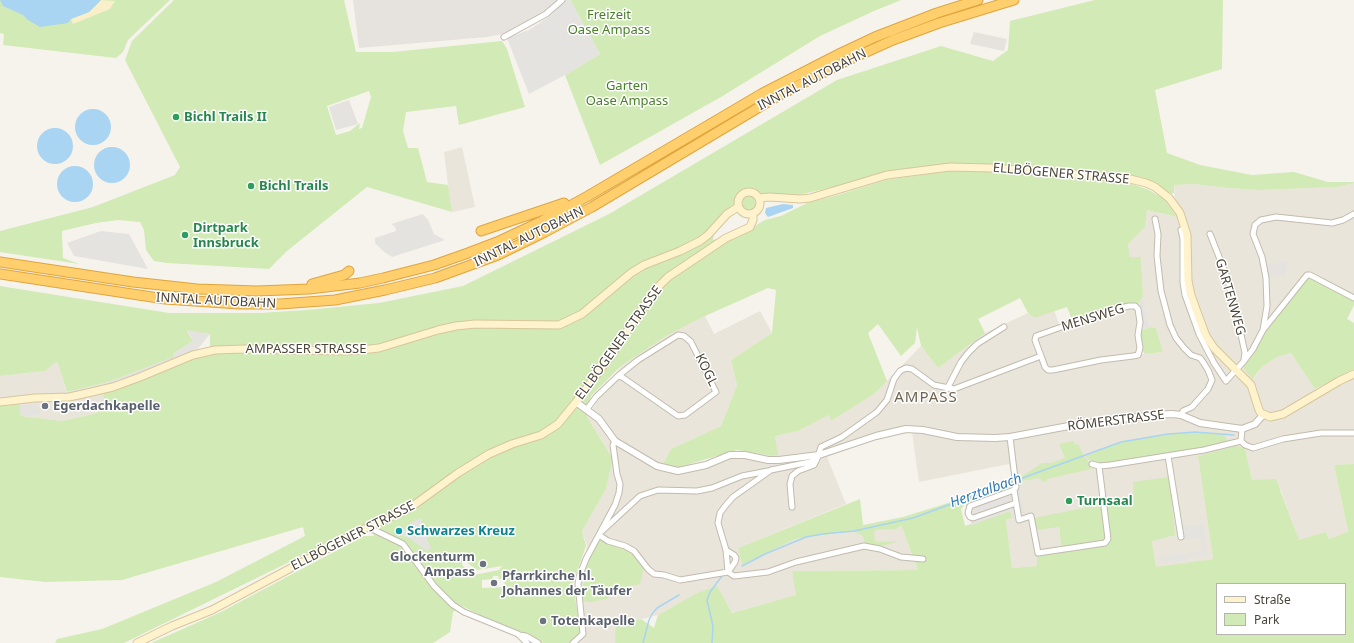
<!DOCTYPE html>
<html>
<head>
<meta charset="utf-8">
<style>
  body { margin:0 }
  #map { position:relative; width:1354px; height:643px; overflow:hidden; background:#f6f3ec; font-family:"Noto Sans",sans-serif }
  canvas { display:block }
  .legend { position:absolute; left:1216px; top:583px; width:130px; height:52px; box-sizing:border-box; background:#fff; border:1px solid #b7b4b0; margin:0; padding:5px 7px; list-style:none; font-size:12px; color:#4b4439 }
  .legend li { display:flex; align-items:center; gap:8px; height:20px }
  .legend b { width:20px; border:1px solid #b7b4b0 }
</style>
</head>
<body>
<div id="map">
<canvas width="1354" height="643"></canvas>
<ul class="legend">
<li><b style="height:5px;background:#fff3cd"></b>Straße</li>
<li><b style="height:11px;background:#d2eab5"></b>Park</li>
</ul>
</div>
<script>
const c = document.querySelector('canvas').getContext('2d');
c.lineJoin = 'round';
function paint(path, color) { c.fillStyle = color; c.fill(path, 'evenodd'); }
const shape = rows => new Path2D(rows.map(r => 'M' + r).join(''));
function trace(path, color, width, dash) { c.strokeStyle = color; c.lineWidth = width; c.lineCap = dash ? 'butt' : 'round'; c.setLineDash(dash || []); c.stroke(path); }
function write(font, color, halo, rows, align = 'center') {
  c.font = font + ' "Noto Sans",sans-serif'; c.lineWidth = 3; c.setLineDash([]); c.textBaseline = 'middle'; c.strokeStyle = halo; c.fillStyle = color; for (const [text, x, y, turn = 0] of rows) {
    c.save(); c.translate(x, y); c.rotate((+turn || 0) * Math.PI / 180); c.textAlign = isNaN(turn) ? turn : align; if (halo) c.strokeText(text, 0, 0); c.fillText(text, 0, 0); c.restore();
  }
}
const residential = shape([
  [462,147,475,207,452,212,448,185,444,152],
  [1354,183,1354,298,1317,277,1253,379,1263,366,1277,357,1291,353,1320,396,1340,384,1354,378,1354,464,1334,465,1348,533,1329,539,1326,532,1299,541,1281,490,1252,480,1245,448,1198,456,1213,559,1156,568,1152,541,1134,505,1088,507,1059,527,1062,552,1037,566,1012,568,1006,520,1012,518,1010,511,1013,481,1009,464,919,482,912,432,878,438,827,457,846,504,738,548,742,565,795,539,901,525,918,570,792,571,797,595,731,613,717,587,695,594,658,615,617,625,615,643,576,643,586,634,581,582,587,546,582,531,606,489,613,459,587,417,621,366,668,335,705,316,714,334,760,311,772,333,731,360,737,385,721,426,671,449,663,464,689,472,734,457,777,455,775,436,798,431,829,415,831,421,874,394,921,346,938,368,983,334,1028,313,1034,318,1054,310,1059,324,1122,305,1138,304,1143,321,1139,328,1142,354,1163,352,1156,328,1150,327,1143,297,1141,257,1130,257,1128,244,1145,227,1147,210,1176,217,1174,185,1194,184,1228,188,1259,190,1336,187],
  [57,360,69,400,102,392,108,409,93,414,62,421,21,416,19,398,0,400,0,376,45,371]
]);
const industrial = shape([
  [353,0,557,0,536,18,508,33,487,37,359,48],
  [974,32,1007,39,1004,51,970,44]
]);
const green = shape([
  [0,0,170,0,128,40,123,52,116,58,3,45,4,34,0,33],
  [174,0,344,0,356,52,393,52,502,41,507,49,525,107,459,125,456,106,406,112,403,131,408,148,418,148,427,182,448,185,452,212,367,187,287,251,269,269,167,263,154,261,146,250,144,230,140,222,118,220,96,223,62,231,63,258,79,264,0,252,0,231,93,207,175,175,180,167,125,60,132,41],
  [369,91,371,97,362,128,359,129,360,123,350,131,336,135,327,106],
  [570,0,901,0,874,11,820,36,721,97,600,165,565,75,600,54],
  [1095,0,1223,0,1222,69,1155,90,1167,153,1200,165,1252,175,1294,172,1328,182,1354,182,1354,183,1336,187,1259,190,1228,188,1194,184,1174,185,1174,193,1172,194,1139,177,1062,170,966,167,887,175,784,198,760,199,760,205,759,209,751,214,745,213,740,210,737,201,715,221,713,240,751,230,758,224,765,220,781,216,807,203,838,195,886,180,949,171,989,172,1132,184,1149,190,1164,199,1177,217,1147,210,1145,227,1128,244,1130,257,1141,257,1143,297,1138,304,1122,305,1072,320,1067,307,1034,318,1028,313,1020,298,978,319,985,333,938,368,921,346,917,327,915,343,901,356,878,324,868,333,887,381,874,394,831,421,829,415,798,431,775,436,778,455,773,456,737,450,676,468,663,464,671,449,721,426,737,385,731,360,772,333,776,290,768,288,705,316,668,335,621,366,591,396,587,417,613,459,606,489,582,531,586,546,573,583,580,631,577,636,579,640,576,643,543,643,527,634,482,616,462,606,453,612,450,632,433,643,151,643,219,613,364,536,374,536,369,523,124,643,55,643,57,639,102,629,216,582,305,536,303,527,122,580,45,582,0,577,0,406,20,404,21,416,62,421,93,414,108,409,102,392,210,353,210,334,187,331,193,341,173,354,174,357,109,382,67,392,57,361,45,371,0,376,0,286,169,313,260,313,307,310,379,303,463,286,609,214,837,80,941,46,993,61,1008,50,1010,21],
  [462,559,477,570,502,566,499,570,474,575,462,565],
  [493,576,498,576,499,579,503,579,505,581,504,587,482,588,482,580,493,579],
  [1304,276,1317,276,1354,298,1354,305,1347,319,1354,323,1354,369,1315,389,1291,353,1277,357,1263,366,1252,379,1243,367],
  [1150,327,1156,328,1163,352,1145,354,1143,352,1140,331],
  [1195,432,1225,435,1227,441,1199,449,1139,459,1100,464,1088,459,1086,456,1121,442,1168,434],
  [1074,441,1075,445,1078,444,1083,454,1090,464,1091,469,1047,479,1047,481,1042,482,1041,479,1038,478,1016,482,1014,487,1002,492,1001,489,966,502,961,509,965,526,1010,511,1012,518,1006,520,1012,568,1037,566,1037,555,1062,552,1059,527,1036,530,1034,518,1088,507,1134,505,1133,482,1169,477,1175,535,1152,541,1156,567,1213,559,1198,456,1236,446,1245,448,1252,480,1276,479,1299,540,1326,532,1329,539,1348,532,1334,465,1354,464,1354,643,615,643,616,625,641,619,654,628,658,615,695,594,717,586,732,613,796,595,792,571,918,570,901,525,896,529,876,530,874,532,875,540,877,542,897,541,891,544,877,546,865,544,863,536,853,531,795,539,742,565,738,548,860,499,863,525,903,517,948,503,1021,477,1042,463,1051,463,1065,458,1059,444],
  [1217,584,1345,584,1345,634,1217,634],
  [601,540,632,552,644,567,640,584,615,590,607,599,590,602,582,601,586,559,592,549]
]);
const sand = shape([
  [101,0,115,1,110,9,73,24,71,19,89,12]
]);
const parking = shape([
  [566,0,570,0,600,54,565,75,529,94,507,38,529,30,550,16],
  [349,100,358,124,336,130,329,107],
  [423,214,428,220,434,234,445,240,392,257,383,251,375,243,375,238,396,231,395,227,391,224],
  [101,231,129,234,148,269,74,256,67,243],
  [1288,261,1285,277,1268,275,1267,264],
  [1143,297,1150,327,1140,331,1139,328,1143,321,1138,304],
  [187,330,210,334,193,355,140,377,69,397,67,392,109,382,173,357,173,354,193,341],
  [36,404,37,406,40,408,41,415,21,416,20,405],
  [1018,486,1025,516,1012,518,1010,511,972,525,966,511,966,502,1001,489,1002,492],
  [421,518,428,542,431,547,427,551,409,538,400,535,410,523],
  [1203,524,1207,555,1189,558,1189,560,1161,563,1159,557,1203,551,1201,538,1184,540,1182,527]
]);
const water = shape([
  [0,0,101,0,89,12,71,19,68,23,40,27,28,20,23,15,3,6],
  '75 127a18 18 0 1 1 36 0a18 18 0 1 1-36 0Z',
  '37 146a18 18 0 1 1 36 0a18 18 0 1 1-36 0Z',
  '94 165a18 18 0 1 1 36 0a18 18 0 1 1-36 0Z',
  '57 184a18 18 0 1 1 36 0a18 18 0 1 1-36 0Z',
  [783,204,793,205,793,208,768,217,765,213,766,208]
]);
const stream = shape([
  [1017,480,1121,442,1168,434,1195,432,1234,435],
  [742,566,765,554,806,537,823,534,854,531,913,518,1014,481],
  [643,643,649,620,652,614,657,608,679,595],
  [712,643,713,626,707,600,710,592,722,576]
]);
const minor = shape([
  [504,37,546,14,562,0],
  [1155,219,1158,234,1157,256,1161,291,1170,325,1176,338,1184,348,1191,355,1200,358,1203,362,1208,370,1212,380,1208,389,1192,407,1183,411,1181,415],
  [1181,230,1183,239,1183,282,1185,295,1199,334,1214,363,1226,381,1244,361,1253,349,1263,330,1267,306,1266,278,1262,257,1253,234,1255,225,1261,220,1276,217,1332,223,1343,220,1354,214],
  [1210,234,1227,277,1235,307,1245,353,1244,359],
  [1263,330,1307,275,1310,275,1354,298],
  [947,389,961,362,968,353,977,344,1004,327],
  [587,409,596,397,618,376,638,360,678,335,684,336,691,342,716,392,685,415,678,416,622,377,618,376],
  [1242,429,1241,441,1245,445,1253,448,1283,439,1321,433,1354,433],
  [1010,437,1016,487,1014,490,1019,520,1031,516,1038,553,1105,543,1108,539,1099,466],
  [1168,456,1181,537],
  [1092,464,1099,466,1110,465,1204,450,1241,441],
  [1014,490,970,506,968,513,970,517,973,518,1016,503],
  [792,507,790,484,792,476,798,471,814,465,817,459],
  [368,527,403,544,434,586,453,605,464,612,518,634,527,643],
  [601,532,640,496,658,490,697,491,712,488,742,476,768,471],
  [599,535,608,541,625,546,634,551,648,569,654,574,664,575,680,580,728,572,735,562,736,558,734,555,726,550],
  [728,572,726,550,718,523,720,513,726,505,733,497,771,470,810,462,817,459,821,447,842,437,877,412,887,400,894,379,900,371,906,368,912,369,934,385,954,389,1041,356,1045,367,1048,370,1053,370,1101,360,1133,356,1138,355,1140,348,1138,335,1140,322,1138,309,1135,306,1129,306,1104,312,1036,336,1035,340,1041,356],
  [728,572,734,576,768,572,796,562,864,546,880,549,901,557,923,559],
  [519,635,526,636,538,643],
  [573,643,583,634,578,584,579,577,586,559,615,505,619,493,620,484,617,474,613,445,615,441]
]);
const tertiary = shape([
  [576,402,599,419,615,441,657,466,678,471,706,465,730,455,745,455,768,460,779,460,819,455,876,436,906,429,923,430,957,437,995,438,1010,437,1074,425,1153,415,1172,414,1181,415,1200,423,1242,429,1255,424,1263,415]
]);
const secondary = shape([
  '738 203a11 11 0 1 1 22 0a11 11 0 1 1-22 0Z',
  [760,198,769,197,800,199,810,198,887,175,950,167,990,168,1062,173,1130,179,1146,183,1155,187,1169,198,1180,213,1187,235,1188,281,1191,295,1197,312,1206,336,1214,348,1251,385,1259,410,1261,413,1270,417,1283,414,1339,381,1354,374],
  [0,402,35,398,69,397,83,394,113,387,140,377,193,355,215,350,244,349,344,351,361,350,379,348,438,330,456,326,475,324,559,325,582,314,631,273,644,265,680,251,700,241,708,235,727,214,738,207],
  [137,643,172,626,212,610,368,527,402,512,414,505,458,473,489,454,512,444,541,435,552,428,558,424,576,402,610,357,653,292,668,277,726,238,750,227,753,220,753,214]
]);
const motorway = shape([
  [481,231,564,203],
  [0,262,133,282,197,289,257,291,309,289,360,283,383,278,434,265,468,253,497,242,542,221,588,196,763,93,841,53,875,37,937,13,978,0],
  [0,274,165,299,239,304,280,304,335,300,385,290,435,278,498,255,545,232,592,207,778,96,842,63,893,40,939,23,1014,0],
  [312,284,344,275,349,271]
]);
const markers = [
  [176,117,4,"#2e9e5b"],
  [251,186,4,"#2e9e5b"],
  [185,235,4,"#2e9e5b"],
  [45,406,4,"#6b7280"],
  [1069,501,4,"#2e9e5b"],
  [399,531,4,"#0f9aa8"],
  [483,564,4,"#6b7280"],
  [494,583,4,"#6b7280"],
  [543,621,4,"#6b7280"]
];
const parkNames = [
  ["Freizeit",609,15],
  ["Oase Ampass",609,30],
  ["Garten",627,86],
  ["Oase Ampass",627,101]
];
const streetNames = [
  ["INNTAL AUTOBAHN",812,80,-27],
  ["ELLBÖGENER STRASSE",1061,174,5],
  ["INNTAL AUTOBAHN",529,237,-26],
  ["GARTENWEG",1230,297,74],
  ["INNTAL AUTOBAHN",216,301,3],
  ["MENSWEG",1093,318,-17],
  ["ELLBÖGENER STRASSE",619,343,-54],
  ["AMPASSER STRASSE",306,349],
  ["KOGL",706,370,64],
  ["RÖMERSTRASSE",1116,421,-7],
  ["ELLBÖGENER STRASSE",353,536,-27]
];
const leisureNames = [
  ["Bichl Trails II",184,117],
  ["Bichl Trails",259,186],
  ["Dirtpark",193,228],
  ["Innsbruck",193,243],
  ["Turnsaal",1077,501]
];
const worshipNames = [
  ["Egerdachkapelle",53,406],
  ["Glockenturm",475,557,"right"],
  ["Ampass",475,572,"right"],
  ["Pfarrkirche hl.",502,576],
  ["Johannes der Täufer",502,591],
  ["Totenkapelle",551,621]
];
const cultureNames = [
  ["Schwarzes Kreuz",407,531]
];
const waterNames = [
  ["Herztalbach",986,491,-20]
];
const quarterNames = [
  ["AMPASS",926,398]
];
paint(residential, '#eae5da');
paint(industrial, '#e6e2dd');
paint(green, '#d2eab5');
paint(sand, '#f9efc9');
paint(parking, '#e5e3e0');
paint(water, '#a9d4f2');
trace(stream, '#a9d4f2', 1.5);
trace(minor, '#c2bbae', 7);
trace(tertiary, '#c2bbae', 8);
trace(secondary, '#d6c79b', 9);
trace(motorway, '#e0a43c', 11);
trace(minor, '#fff', 5);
trace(tertiary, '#fff', 6);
trace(secondary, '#fff3cd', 7);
trace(motorway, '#ffcf6e', 9);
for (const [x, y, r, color] of markers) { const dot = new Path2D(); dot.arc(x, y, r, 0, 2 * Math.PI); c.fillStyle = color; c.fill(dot); trace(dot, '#fff', 1.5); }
write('13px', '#4a7f2a', '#fff', parkNames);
write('13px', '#4b4439', '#fff', streetNames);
write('bold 13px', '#27864d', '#fff', leisureNames, 'left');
write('bold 13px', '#5b616d', '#fff', worshipNames, 'left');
write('bold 13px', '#0d838f', '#fff', cultureNames, 'left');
write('italic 14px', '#2e7ab2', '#fff', waterNames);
c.letterSpacing = '1px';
write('15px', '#6e6250', '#fff', quarterNames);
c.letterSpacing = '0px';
</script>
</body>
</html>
